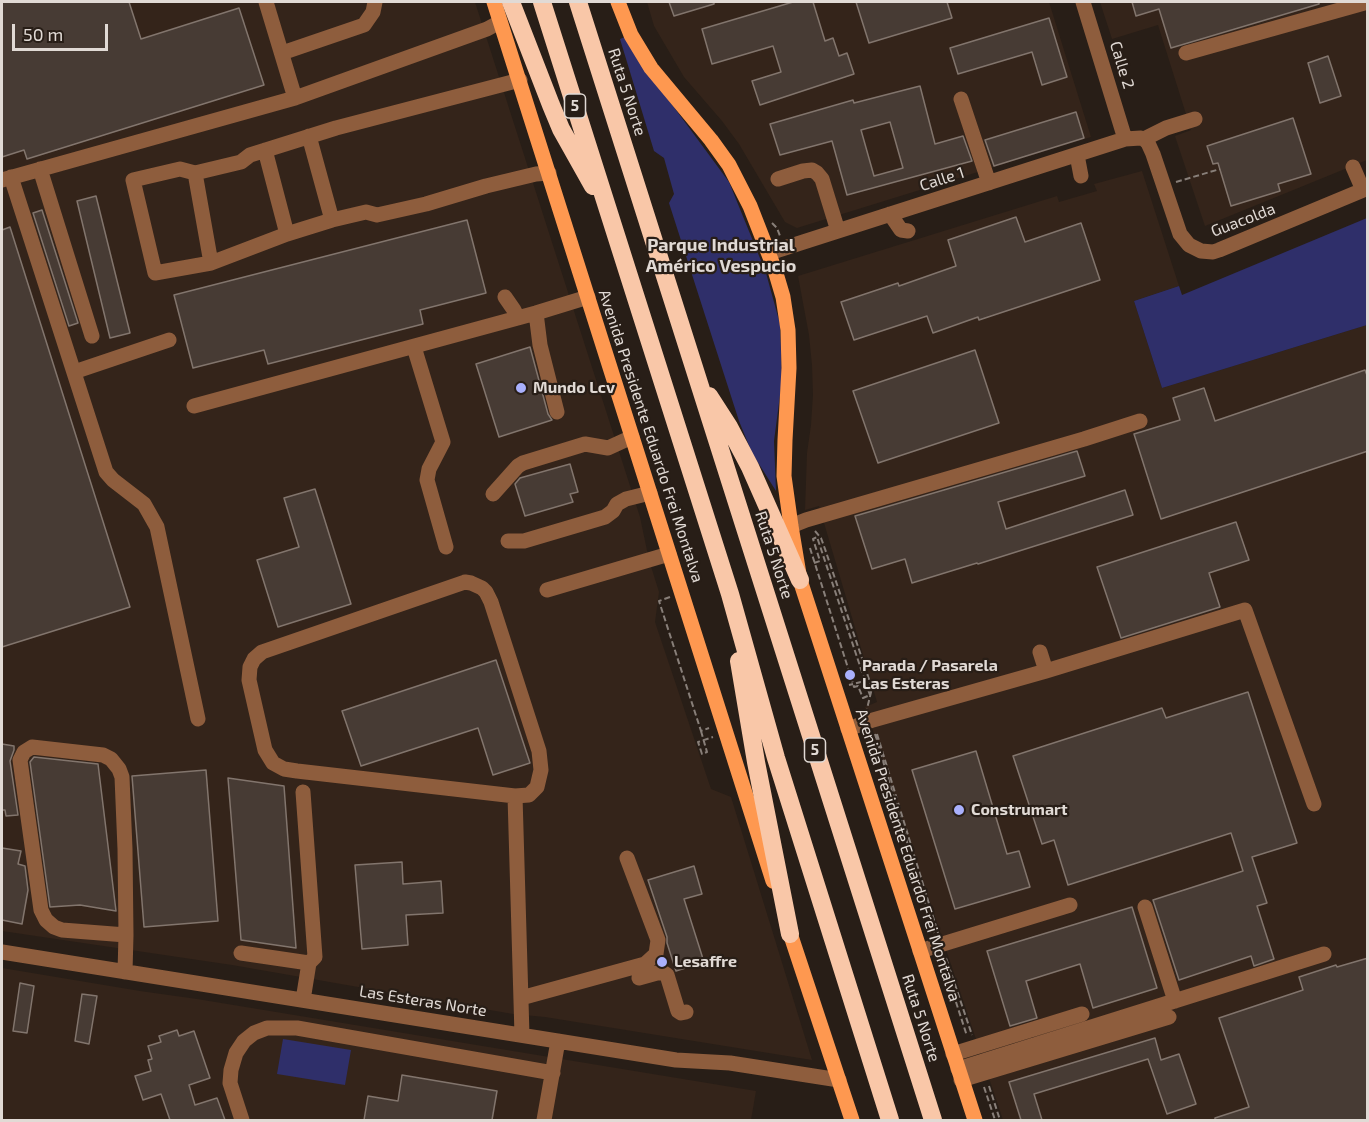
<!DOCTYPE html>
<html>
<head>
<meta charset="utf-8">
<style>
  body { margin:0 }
  #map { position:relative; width:1369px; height:1122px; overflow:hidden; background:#281e17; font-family:"Exo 2",sans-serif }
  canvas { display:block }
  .frame { position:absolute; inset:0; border:3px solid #e1dad5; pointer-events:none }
  .scale { position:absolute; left:12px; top:24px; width:96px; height:27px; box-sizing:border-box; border:3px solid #e1dad5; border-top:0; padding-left:8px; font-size:18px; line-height:21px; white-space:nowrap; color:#e1dad5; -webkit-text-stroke:4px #281e17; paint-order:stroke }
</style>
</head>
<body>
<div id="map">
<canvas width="1369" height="1122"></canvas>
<div class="frame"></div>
<div class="scale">50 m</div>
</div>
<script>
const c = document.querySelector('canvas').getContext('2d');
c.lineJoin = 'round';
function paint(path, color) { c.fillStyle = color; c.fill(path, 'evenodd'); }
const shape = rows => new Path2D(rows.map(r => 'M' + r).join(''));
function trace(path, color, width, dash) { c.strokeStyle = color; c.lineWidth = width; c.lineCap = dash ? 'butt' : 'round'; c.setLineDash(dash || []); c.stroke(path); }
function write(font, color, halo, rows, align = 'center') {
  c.font = font + ' "Exo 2",sans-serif'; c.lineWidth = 4.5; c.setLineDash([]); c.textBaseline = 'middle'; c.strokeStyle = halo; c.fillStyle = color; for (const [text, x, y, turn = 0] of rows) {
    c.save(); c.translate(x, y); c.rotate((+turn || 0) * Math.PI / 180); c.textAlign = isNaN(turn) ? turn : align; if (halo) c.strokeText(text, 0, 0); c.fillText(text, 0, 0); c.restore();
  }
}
const built = shape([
  [2,2,475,2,640,517,649,560,659,592,655,622,711,789,731,797,812,1060,545,1017,513,1014,232,965,2,931],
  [647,2,1049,2,1091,137,797,228,785,222,739,144,722,121,684,77,654,26],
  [1100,2,1367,2,1367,160,1205,226,1175,136,1191,130,1158,25,1112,39],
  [1142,171,1179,286,1134,301,1162,388,1367,325,1367,1120,1003,1120,865,707,877,702,819,506,805,510,807,453,811,425,813,395,812,365,809,335,798,276,1057,196,1059,202,1097,191,1094,184],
  [2,968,140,991,197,999,756,1091,751,1120,2,1120]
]);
const green = shape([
  [625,37,637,57,729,182,766,273,780,324,782,380,774,441,776,491,752,453,739,421,669,203,674,194,664,158,654,151,620,39],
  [1367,218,1367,325,1162,388,1134,301,1179,286,1182,295],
  [283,1039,351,1050,345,1085,277,1074]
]);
const building = shape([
  [2,2,129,2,141,39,239,8,264,85,27,159,24,150,2,157,2,2],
  [669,2,714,2,714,4,674,16,669,2],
  [793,2,813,2,825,41,833,38,839,56,847,53,854,74,760,105,752,81,781,72,773,46,712,64,702,29,793,2],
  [856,2,947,2,952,18,869,43,856,2],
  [1132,2,1319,2,1319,4,1171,48,1159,9,1136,16,1132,2],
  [1049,18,1067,77,1042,85,1032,52,958,74,950,48,1049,18],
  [1328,56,1341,96,1320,103,1308,63,1328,56],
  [920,86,935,144,963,136,972,161,847,195,832,141,780,155,770,124,853,100,854,103,920,86],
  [890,122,903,168,874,176,861,130,890,122],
  [1076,112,1084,138,994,166,985,140,1076,112],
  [1293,118,1311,174,1278,184,1280,191,1231,206,1218,163,1213,164,1207,146,1293,118],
  [96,196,130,333,110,338,77,201,96,196],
  [42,210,78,323,69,326,33,213,42,210],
  [1016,217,1025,242,1081,223,1100,280,979,320,978,317,933,333,927,316,854,340,841,302,898,283,899,286,956,266,948,240,1016,217],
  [467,220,486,293,420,310,423,324,268,364,264,350,193,368,174,295,467,220],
  [10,227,130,607,2,647,2,230,10,227],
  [530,347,548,414,552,420,499,437,476,364,530,347],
  [975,350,999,423,878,463,853,391,975,350],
  [1365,370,1368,378,1368,451,1161,519,1134,434,1180,420,1173,398,1204,388,1215,421,1365,370],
  [1077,451,1085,476,998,502,1006,529,1125,490,1133,515,978,564,977,563,912,583,905,559,872,569,855,516,1077,451],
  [570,464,578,492,570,494,573,502,525,516,515,484,520,478,570,464],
  [315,489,351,604,278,627,257,560,299,547,284,498,315,489],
  [1236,522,1249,560,1209,573,1220,607,1121,638,1097,567,1236,522],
  [496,660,530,763,493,775,478,728,361,766,342,711,496,660],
  [1248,692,1297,843,1252,857,1267,903,1257,906,1274,959,1254,966,1251,956,1179,980,1153,900,1243,871,1231,833,1068,885,1054,840,1042,844,1013,756,1162,708,1166,718,1248,692],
  [2,744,14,746,14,750,10,761,18,815,6,816,5,810,2,810,2,744],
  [976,751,1007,854,1019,851,1030,887,955,909,912,770,976,751],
  [34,757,98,764,116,911,80,905,50,907,30,762,34,757],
  [206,770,218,921,144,927,132,776,206,770],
  [228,778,284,786,296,948,241,940,228,778],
  [2,848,21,851,18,864,25,866,28,890,22,924,2,920,2,848],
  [402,862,403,884,441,881,443,913,406,915,408,945,362,949,355,865,402,862],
  [694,866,702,894,684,899,704,962,676,971,667,943,667,937,648,880,694,866],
  [1132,907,1157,988,1093,1008,1080,964,1026,981,1037,1018,1010,1026,987,951,1132,907],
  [1368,958,1368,1120,1215,1120,1215,1118,1249,1107,1219,1018,1303,990,1299,977,1336,965,1337,967,1368,958],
  [20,983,34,986,27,1033,13,1031,20,983],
  [82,994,97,996,89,1044,75,1041,82,994],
  [177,1030,179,1036,194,1031,210,1078,189,1085,195,1105,217,1098,225,1120,170,1120,161,1094,143,1100,135,1076,151,1071,148,1060,152,1059,148,1046,161,1042,159,1036,177,1030],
  [1155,1038,1161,1060,1179,1054,1196,1104,1167,1114,1148,1059,1034,1094,1042,1120,1021,1120,1009,1082,1155,1038],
  [402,1075,497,1091,492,1120,364,1120,368,1096,398,1101,402,1075]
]);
const path = shape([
  [1176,182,1220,169],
  [772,223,777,228,780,236],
  [815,531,821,538,825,549,872,688,867,709],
  [810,548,854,687,858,686,863,698,870,695,865,681],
  [814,563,820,561,813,539,817,537,865,681,849,685],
  [670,597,659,601,701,731,709,728],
  [701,731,707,752,702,754,698,742,713,737],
  [875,734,934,933],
  [877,734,938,933],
  [946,958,972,1035],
  [942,959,967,1036],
  [989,1086,1000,1120],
  [984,1087,995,1120]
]);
const minor = shape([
  [266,2,295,98],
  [1083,2,1125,139],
  [282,53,364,25,373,12,375,2],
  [1186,53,1368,2],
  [520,80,336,128,250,155,241,162,195,173,180,169,133,180,155,273,211,263,287,234,332,220,366,212,377,215,426,204,486,186,536,174,549,173],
  [961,99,989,183],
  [309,136,332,220],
  [1144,139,1166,128,1195,119],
  [265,150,287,234],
  [1077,155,1081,176],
  [1353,167,1363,190],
  [40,169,92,336],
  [195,173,211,263],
  [11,177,106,472,113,480,144,504,157,527,198,719],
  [778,179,803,171,812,170,817,173,822,179,838,231],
  [2,180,295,98,487,29,500,22],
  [890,214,901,230,908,231],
  [769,253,1125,139,1141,138,1144,139,1148,143,1153,154,1180,234,1189,245,1201,251,1213,252,1219,250,1368,188],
  [505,297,514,310,518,318],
  [536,313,540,345,557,412],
  [414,347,443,442,429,469,427,480,446,547],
  [74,372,169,340],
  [194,406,536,313,588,297],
  [493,494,518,466,523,463,585,444,608,448,632,437],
  [791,526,806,520,1084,439,1140,421],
  [508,541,524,541,605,517,613,511,617,504,626,499,650,493],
  [465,582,471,583,482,588,486,592,491,602,539,751,541,770,537,787,529,795,515,796,297,771,284,769,273,763,265,750,249,680,250,667,254,659,262,652,465,582],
  [547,590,669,554],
  [1040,652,1046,671],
  [848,729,873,720,1046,671,1245,610,1314,804],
  [515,796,522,1035],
  [1145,907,1175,1001],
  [920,951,1070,905],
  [2,952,676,1060,730,1063,839,1080],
  [241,953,309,963],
  [125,972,126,935,125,849,122,777,119,769,111,759,103,755,32,747,24,752,20,760,41,910,46,920,54,927,62,930,126,935],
  [639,978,657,973,664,973,667,975,678,1011,681,1013,686,1012],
  [521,998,645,964,656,954,658,940,627,858],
  [303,1000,309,963,315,957,303,792],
  [953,1054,1082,1014],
  [958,1069,1324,954],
  [961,1080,1169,1017],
  [242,1120,230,1083,231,1070,236,1053,244,1041,254,1033,267,1028,297,1028,553,1073],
  [544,1120,558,1041]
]);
const major = shape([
  [494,2,773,881],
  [618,2,631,35,651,68,711,140,729,165,750,206,775,270,783,297,788,330,789,368,785,440,784,476,791,526,800,580,975,1120],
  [787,924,852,1120]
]);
const highway = shape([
  [511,2,551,105,561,129,593,186],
  [542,2,730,594,776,758,890,1120],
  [578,2,933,1120],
  [709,396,729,427,750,467,800,580],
  [739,661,756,762,790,934]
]);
const markers = [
  [521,388,6,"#a9b0fc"],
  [850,675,6,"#a9b0fc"],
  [959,810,6,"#a9b0fc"],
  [662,962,6,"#a9b0fc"]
];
const shields = [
  [575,106,21],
  [815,750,21]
];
const shieldNames = [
  ["5",575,106],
  ["5",815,750]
];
const streetNames = [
  ["Calle 2",1122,65,73],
  ["Ruta 5 Norte",627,92,72],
  ["Calle 1",942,179,-18],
  ["Guacolda",1243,220,-21],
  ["Avenida Presidente Eduardo Frei Montalva",651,436,72],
  ["Ruta 5 Norte",774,555,72],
  ["Avenida Presidente Eduardo Frei Montalva",908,855,72],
  ["Las Esteras Norte",423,1001,9],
  ["Ruta 5 Norte",921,1018,72]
];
const poiNames = [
  ["Mundo Lcv",533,388],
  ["Parada / Pasarela",862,666],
  ["Las Esteras",862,684],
  ["Construmart",971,810],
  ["Lesaffre",674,962]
];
const neighbourhoodNames = [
  ["Parque Industrial",721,245],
  ["Américo Vespucio",721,266]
];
paint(built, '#34241a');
paint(green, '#2f2f6a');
paint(building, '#473b34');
trace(building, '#82756d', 1.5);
trace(path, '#887f79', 2, [6, 3]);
trace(minor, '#8e5d3d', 15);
trace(major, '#fe9850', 15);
trace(highway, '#f9c7a8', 18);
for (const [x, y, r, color] of markers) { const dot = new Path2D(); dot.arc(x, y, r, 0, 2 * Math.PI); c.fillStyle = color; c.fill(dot); trace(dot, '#281e17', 2); }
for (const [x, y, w] of shields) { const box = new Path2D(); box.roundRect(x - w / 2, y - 12, w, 24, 4.5); c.fillStyle = '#281e17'; c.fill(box); trace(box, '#e1dad5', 1.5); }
write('bold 15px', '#e1dad5', null, shieldNames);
write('16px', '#e1dad5', '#281e17', streetNames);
write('bold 16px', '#e1dad5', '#281e17', poiNames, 'left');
write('bold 18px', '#e1dad5', '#281e17', neighbourhoodNames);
</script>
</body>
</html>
